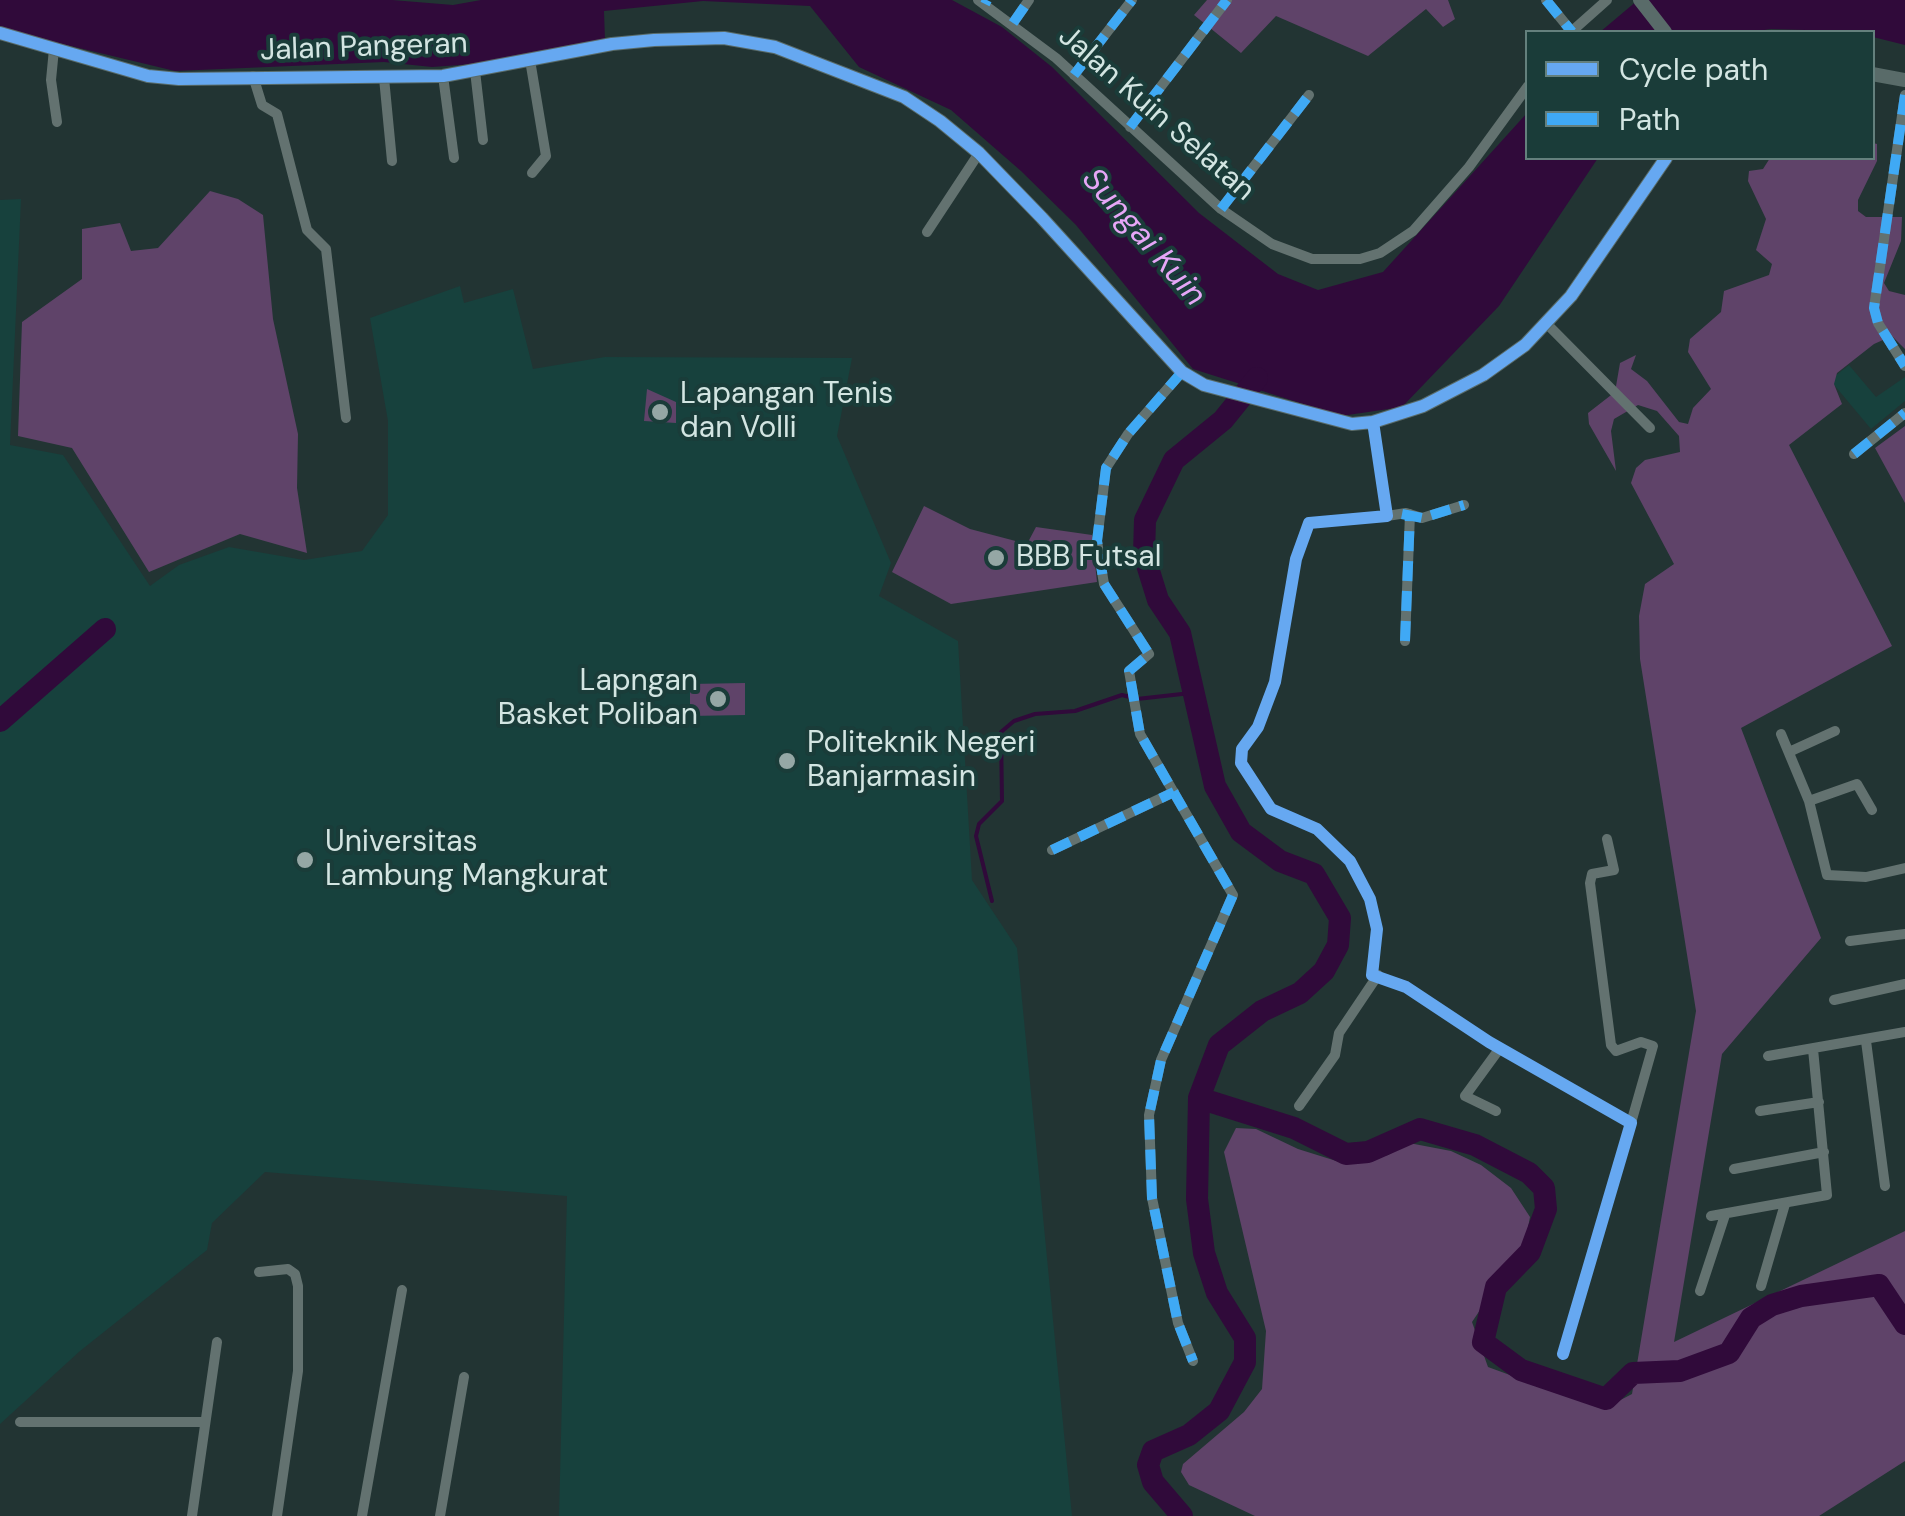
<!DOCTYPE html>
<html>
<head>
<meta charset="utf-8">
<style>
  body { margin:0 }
  #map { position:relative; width:1905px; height:1516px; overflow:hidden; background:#223433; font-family:"DM Sans",sans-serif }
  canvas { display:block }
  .legend { position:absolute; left:1525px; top:30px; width:350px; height:130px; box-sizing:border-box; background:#1a3c39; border:2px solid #64807d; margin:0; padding:12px 18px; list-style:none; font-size:30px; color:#d3e5e2 }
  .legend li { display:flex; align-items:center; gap:20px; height:50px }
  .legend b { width:50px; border:2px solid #64807d }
</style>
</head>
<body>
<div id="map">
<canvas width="1905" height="1516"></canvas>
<ul class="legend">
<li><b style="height:12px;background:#66a8f1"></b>Cycle path</li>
<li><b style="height:12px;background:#3fa9f5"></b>Path</li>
</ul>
</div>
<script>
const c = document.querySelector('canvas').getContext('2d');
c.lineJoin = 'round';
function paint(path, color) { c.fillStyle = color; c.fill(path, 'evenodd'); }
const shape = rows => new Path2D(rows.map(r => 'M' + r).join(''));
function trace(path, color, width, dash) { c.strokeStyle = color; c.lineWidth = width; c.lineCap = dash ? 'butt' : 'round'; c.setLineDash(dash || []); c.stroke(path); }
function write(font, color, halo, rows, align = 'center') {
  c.font = font + ' "DM Sans",sans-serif'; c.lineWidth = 8; c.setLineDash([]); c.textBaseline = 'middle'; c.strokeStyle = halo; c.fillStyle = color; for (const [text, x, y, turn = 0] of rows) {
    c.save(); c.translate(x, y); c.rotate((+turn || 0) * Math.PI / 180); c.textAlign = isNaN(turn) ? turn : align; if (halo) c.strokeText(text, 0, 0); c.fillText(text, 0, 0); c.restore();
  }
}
const built = shape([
  [21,199,10,445,63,455,150,586,179,565,229,547,304,560,362,551,388,515,388,421,370,318,460,286,464,303,513,289,533,369,605,357,852,358,837,436,891,563,879,596,958,641,972,880,1017,948,1072,1516,559,1516,567,1196,265,1172,212,1223,207,1250,80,1351,0,1424,0,200],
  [1849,365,1876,397,1905,377,1905,401,1871,429,1830,380]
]);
const green = shape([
  [1207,0,1448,0,1455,19,1443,27,1426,9,1368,56,1276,16,1241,53,1194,15],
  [1873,143,1877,144,1877,161,1858,200,1858,211,1866,217,1902,217,1901,241,1884,283,1889,291,1905,295,1905,349,1892,336,1874,344,1837,373,1834,384,1842,404,1789,445,1892,646,1741,728,1821,938,1722,1054,1674,1342,1905,1231,1905,1461,1819,1516,1255,1516,1189,1485,1181,1472,1183,1464,1244,1412,1262,1389,1266,1331,1224,1152,1236,1128,1256,1129,1298,1149,1346,1164,1388,1155,1409,1143,1451,1151,1481,1165,1511,1188,1530,1217,1525,1243,1472,1322,1488,1367,1603,1409,1632,1394,1696,1011,1640,659,1639,616,1645,584,1674,564,1631,483,1636,468,1645,460,1680,452,1679,436,1657,411,1638,405,1614,419,1611,431,1616,471,1589,424,1588,413,1615,392,1620,363,1636,355,1631,369,1647,381,1679,422,1688,424,1693,408,1711,389,1688,352,1690,339,1721,312,1724,291,1769,275,1772,264,1756,250,1766,219,1748,181,1749,171,1763,169,1770,158,1872,158],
  [210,191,238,199,263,215,273,319,298,434,297,488,307,553,240,534,149,572,72,448,18,436,22,322,82,279,82,229,120,223,131,251,158,248],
  [647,389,676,402,676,423,644,421],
  [1905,426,1905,503,1875,448],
  [924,506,970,529,1027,544,1036,527,1092,535,1097,582,951,604,892,572],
  [745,683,745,715,690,716,690,684]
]);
const water = shape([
  [0,0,392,0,453,5,481,0,952,0,1002,27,1052,67,1199,213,1278,274,1318,290,1383,272,1527,113,1528,158,1598,158,1499,306,1402,407,1341,416,1193,369,1076,225,1021,171,951,110,859,67,810,6,703,1,604,11,605,41,473,64,432,67,384,62,175,71,0,29],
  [1638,0,1905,0,1905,45,1873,37,1872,32,1771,29,1750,32,1600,32]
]);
const stream = shape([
  [992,901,976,836,979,824,1002,801,1001,732,1014,721,1035,714,1075,711,1122,695,1137,699,1191,693]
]);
const river = shape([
  [0,721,105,629],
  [1199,1098,1294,1128,1346,1154,1368,1152,1420,1129,1475,1145,1529,1173,1544,1188,1546,1209,1530,1252,1496,1287,1483,1342,1521,1370,1606,1399,1633,1373,1680,1371,1729,1353,1751,1318,1772,1305,1801,1296,1879,1285,1905,1324],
  [1182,1516,1153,1482,1148,1465,1153,1451,1189,1435,1219,1411,1245,1362,1245,1338,1217,1293,1204,1253,1197,1199,1199,1098,1219,1045,1262,1011,1300,993,1324,971,1338,945,1340,918,1314,874,1280,861,1241,832,1215,786,1180,633,1158,600,1144,555,1145,520,1174,460,1223,420,1257,378]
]);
const street = shape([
  [978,0,1056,58,1221,209,1272,244,1312,259,1360,259,1380,253,1413,231,1469,167,1528,86],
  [1546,0,1572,32],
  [1013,23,1029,0],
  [1571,32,1607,0],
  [54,49,51,80,57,122],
  [530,60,546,156,532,173],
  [475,71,483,140],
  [1074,75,1132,0],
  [253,76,262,105,277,114,307,230,326,249,346,418],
  [443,76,454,158],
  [384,78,392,161],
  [1905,95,1874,308,1878,323,1905,366],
  [1130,127,1227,0],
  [1221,209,1309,95],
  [927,232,979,153],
  [1546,323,1650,428],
  [1182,372,1128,434,1106,468,1097,541,1104,584,1149,654,1129,671,1140,734,1233,895,1161,1060,1149,1115,1152,1198,1178,1323,1193,1361],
  [1373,422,1387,516,1309,523,1296,559,1275,682,1258,727,1242,749,1241,763,1271,809,1317,829,1350,861,1370,899,1377,929,1372,975,1406,987,1489,1042,1631,1123,1563,1354],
  [1854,454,1905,413],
  [1387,516,1406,513,1422,518,1464,505],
  [1405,641,1410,514],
  [1781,734,1809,801,1827,875,1866,877,1905,868],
  [1789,752,1835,731],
  [1809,801,1857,784,1872,810],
  [1607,839,1614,870,1592,874,1590,883,1611,1045,1616,1051,1641,1042,1653,1046,1631,1123],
  [1052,850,1174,792],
  [1850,941,1905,934],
  [1834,1000,1905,984],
  [1866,1041,1885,1186],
  [1768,1056,1905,1032],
  [1299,1106,1335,1055,1339,1033,1378,975],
  [1496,1111,1465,1096,1500,1048],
  [1760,1111,1819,1102],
  [1734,1169,1824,1152],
  [1711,1216,1827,1195,1813,1049],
  [259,1272,288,1269,295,1274,298,1286,298,1371,277,1516],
  [1761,1286,1785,1204],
  [1700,1291,1725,1215],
  [20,1422,204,1422],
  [192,1516,217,1342],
  [362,1516,402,1290],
  [440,1516,464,1377]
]);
const secondary = shape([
  [1640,0,1665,32],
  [0,33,148,76,179,79,443,76,612,44,654,40,724,38,775,47,904,97,940,121,979,153,1042,218,1182,372,1204,385,1352,424,1373,422,1423,406,1483,375,1525,345,1571,296,1666,158],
  [1872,74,1905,80]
]);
const quiet = shape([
  [1546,0,1572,32],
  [985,4,987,0],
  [1013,23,1029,0],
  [1074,75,1132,0],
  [1905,95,1874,308,1878,323,1905,366],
  [1130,127,1227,0],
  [1221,209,1309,95],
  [1182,372,1128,434,1106,468,1097,541,1104,584,1149,654,1129,671,1140,734,1233,895,1161,1060,1149,1115,1152,1198,1178,1323,1193,1361],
  [1854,454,1905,413],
  [1402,514,1422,518,1464,505],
  [1405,641,1410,514],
  [1052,850,1174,792]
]);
const cycleway = shape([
  [0,33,148,76,179,79,443,76,612,44,654,40,724,38,775,47,904,97,940,121,979,153,1042,218,1182,372,1204,385,1352,424,1373,422,1423,406,1483,375,1525,345,1571,296,1666,158],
  [1373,422,1387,516,1309,523,1296,559,1275,682,1258,727,1242,749,1241,763,1271,809,1317,829,1350,861,1370,899,1377,929,1372,975,1406,987,1489,1042,1631,1123,1563,1354]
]);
const markers = [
  [660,412,10,"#95a7a5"],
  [996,558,10,"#95a7a5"],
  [718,699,10,"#95a7a5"],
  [787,761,10,"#95a7a5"],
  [305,860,10,"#95a7a5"]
];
const streetNames = [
  ["Jalan Pangeran",364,48,-2],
  ["Jalan Kuin Selatan",1156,114,41]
];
const poiNames = [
  ["Lapangan Tenis",680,395],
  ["dan Volli",680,429],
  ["BBB Futsal",1016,558],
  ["Lapngan",698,682,"right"],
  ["Basket Poliban",698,716,"right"],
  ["Politeknik Negeri",807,744],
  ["Banjarmasin",807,778],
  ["Universitas",325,843],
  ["Lambung Mangkurat",325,877]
];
const waterNames = [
  ["Sungai Kuin",1143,238,49]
];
paint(built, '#17413d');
paint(green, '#5f4369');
paint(water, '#300a3a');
trace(stream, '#300a3a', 4);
trace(river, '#300a3a', 22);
trace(street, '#637270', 10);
trace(secondary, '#596b69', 14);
trace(quiet, '#3fa9f5', 10, [20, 10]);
trace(cycleway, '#66a8f1', 12);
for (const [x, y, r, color] of markers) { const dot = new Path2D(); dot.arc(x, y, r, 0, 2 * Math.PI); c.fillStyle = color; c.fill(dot); trace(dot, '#1a3c39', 4); }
write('30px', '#d3e5e2', '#1a3c39', streetNames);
write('30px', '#d3e5e2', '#1a3c39', poiNames, 'left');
write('italic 32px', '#e6a6f7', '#1a3c39', waterNames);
</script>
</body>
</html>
